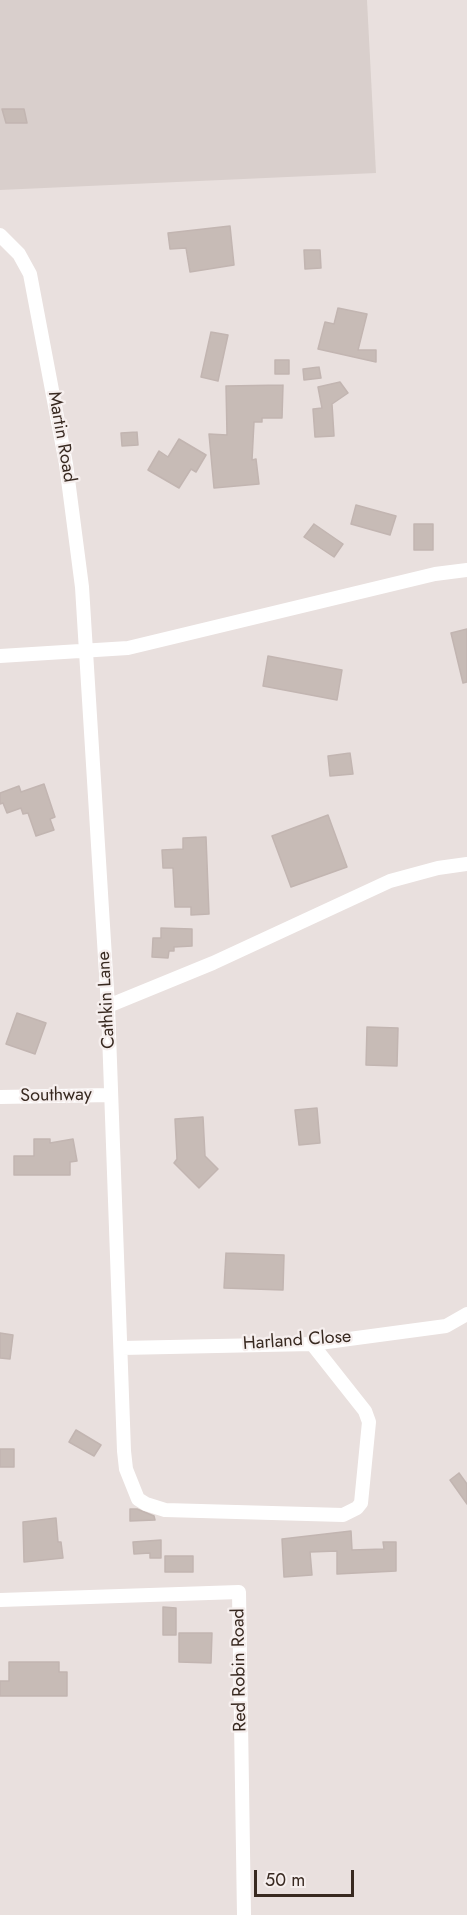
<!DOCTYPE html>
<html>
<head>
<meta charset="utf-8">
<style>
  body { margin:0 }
  #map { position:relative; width:467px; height:1915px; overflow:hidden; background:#e9e0de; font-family:Jost,sans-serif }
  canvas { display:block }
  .scale { position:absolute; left:254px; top:1870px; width:100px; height:27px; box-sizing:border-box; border:3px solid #382920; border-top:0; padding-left:8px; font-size:18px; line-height:21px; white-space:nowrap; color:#382920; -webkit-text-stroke:4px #f6efee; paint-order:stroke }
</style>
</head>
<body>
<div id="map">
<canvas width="467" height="1915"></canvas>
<div class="scale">50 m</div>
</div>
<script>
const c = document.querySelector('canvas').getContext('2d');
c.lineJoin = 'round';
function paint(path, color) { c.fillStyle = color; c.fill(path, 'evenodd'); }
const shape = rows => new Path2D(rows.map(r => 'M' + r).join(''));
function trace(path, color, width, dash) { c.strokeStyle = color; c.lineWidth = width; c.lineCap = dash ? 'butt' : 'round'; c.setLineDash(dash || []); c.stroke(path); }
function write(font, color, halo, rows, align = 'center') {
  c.font = font + ' Jost,sans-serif'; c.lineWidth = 4.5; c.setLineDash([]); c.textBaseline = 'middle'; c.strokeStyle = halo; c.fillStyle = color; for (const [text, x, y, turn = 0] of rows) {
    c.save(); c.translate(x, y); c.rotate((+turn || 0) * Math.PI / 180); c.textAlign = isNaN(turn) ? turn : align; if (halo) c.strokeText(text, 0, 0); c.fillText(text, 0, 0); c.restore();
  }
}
const built = shape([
  [0,0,367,0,376,173,0,190]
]);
const building = shape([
  [2,109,24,109,27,123,6,123,2,109],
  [230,226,234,265,190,272,186,248,170,249,168,233,230,226],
  [304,250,320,250,321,268,305,269,304,250],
  [338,308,367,314,358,350,376,350,376,362,318,349,325,322,334,324,338,308],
  [211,332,228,335,218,381,201,377,211,332],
  [275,360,289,360,289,374,275,374,275,360],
  [319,367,321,378,304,380,303,369,319,367],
  [340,382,348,393,332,404,334,436,315,437,313,409,322,408,318,387,340,382],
  [283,385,282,418,262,418,262,422,254,422,252,460,256,459,259,484,214,488,209,434,227,435,226,386,283,385],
  [137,432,138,445,122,446,121,433,137,432],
  [179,439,206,455,196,472,191,469,179,488,148,470,159,451,168,457,179,439],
  [356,505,396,516,390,535,351,524,356,505],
  [314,524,343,544,334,557,304,537,314,524],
  [414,524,433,524,433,550,414,550,414,524],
  [467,629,467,682,463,683,451,633,467,629],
  [268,656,342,670,337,700,263,686,268,656],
  [350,753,353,774,330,776,328,756,350,753],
  [44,784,55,817,50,819,54,830,36,836,28,813,23,814,21,808,7,813,3,803,0,804,0,793,19,786,21,792,44,784],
  [328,815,347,867,291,887,272,836,328,815],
  [206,837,209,914,191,915,191,907,175,907,173,868,163,868,162,850,183,849,183,838,206,837],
  [161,928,192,929,192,946,174,947,174,951,169,951,168,958,152,957,153,938,161,938,161,928],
  [17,1013,46,1023,35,1054,6,1044,17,1013],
  [367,1027,398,1028,397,1066,366,1065,367,1027],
  [317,1108,320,1143,299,1145,295,1110,317,1108],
  [203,1117,205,1156,218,1169,199,1188,174,1163,177,1159,175,1119,203,1117],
  [34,1139,50,1139,50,1143,73,1139,77,1161,70,1162,70,1175,14,1175,14,1156,34,1156,34,1139],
  [226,1253,284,1255,283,1290,224,1288,226,1253],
  [0,1333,13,1335,10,1359,0,1358,0,1333],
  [76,1430,101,1445,94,1456,69,1442,76,1430],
  [0,1449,14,1449,14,1467,0,1467,0,1449],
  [459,1473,467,1484,467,1504,450,1480,459,1473],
  [130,1509,137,1509,154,1516,155,1520,130,1521,130,1509],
  [56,1518,58,1542,61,1542,63,1558,24,1562,23,1522,56,1518],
  [351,1531,352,1550,384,1549,383,1542,396,1542,396,1571,337,1574,337,1551,310,1552,312,1575,284,1577,282,1539,351,1531],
  [161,1540,161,1558,150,1558,150,1553,134,1554,133,1542,161,1540],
  [165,1556,193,1556,193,1572,165,1572,165,1556],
  [163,1607,176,1608,176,1635,163,1635,163,1607],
  [179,1633,212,1633,211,1663,179,1662,179,1633],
  [9,1662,59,1662,59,1672,67,1672,67,1696,0,1696,0,1681,9,1681,9,1662]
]);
const minor = shape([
  [0,235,19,254,30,274,66,464,82,587,108,1006,124,1451,126,1469,138,1499,146,1504,165,1510,343,1515,357,1508,361,1503,369,1422,365,1411,312,1344],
  [0,656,128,648,435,574,467,570],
  [108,1006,213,963,390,881,438,868,467,864],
  [0,1097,111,1095],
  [122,1348,312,1344,446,1326,467,1314],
  [0,1600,239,1592,244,1915]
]);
const streetNames = [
  ["Martin Road",61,437,80],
  ["Cathkin Lane",107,1000,-93],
  ["Southway",56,1096,-1],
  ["Harland Close",297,1341,-4],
  ["Red Robin Road",240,1670,-91]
];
paint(built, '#d9cfcc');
paint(building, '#c7bbb6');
trace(building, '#c2b5b1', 1.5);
trace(minor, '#fff', 14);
write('18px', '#382920', '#f6efee', streetNames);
</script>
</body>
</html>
